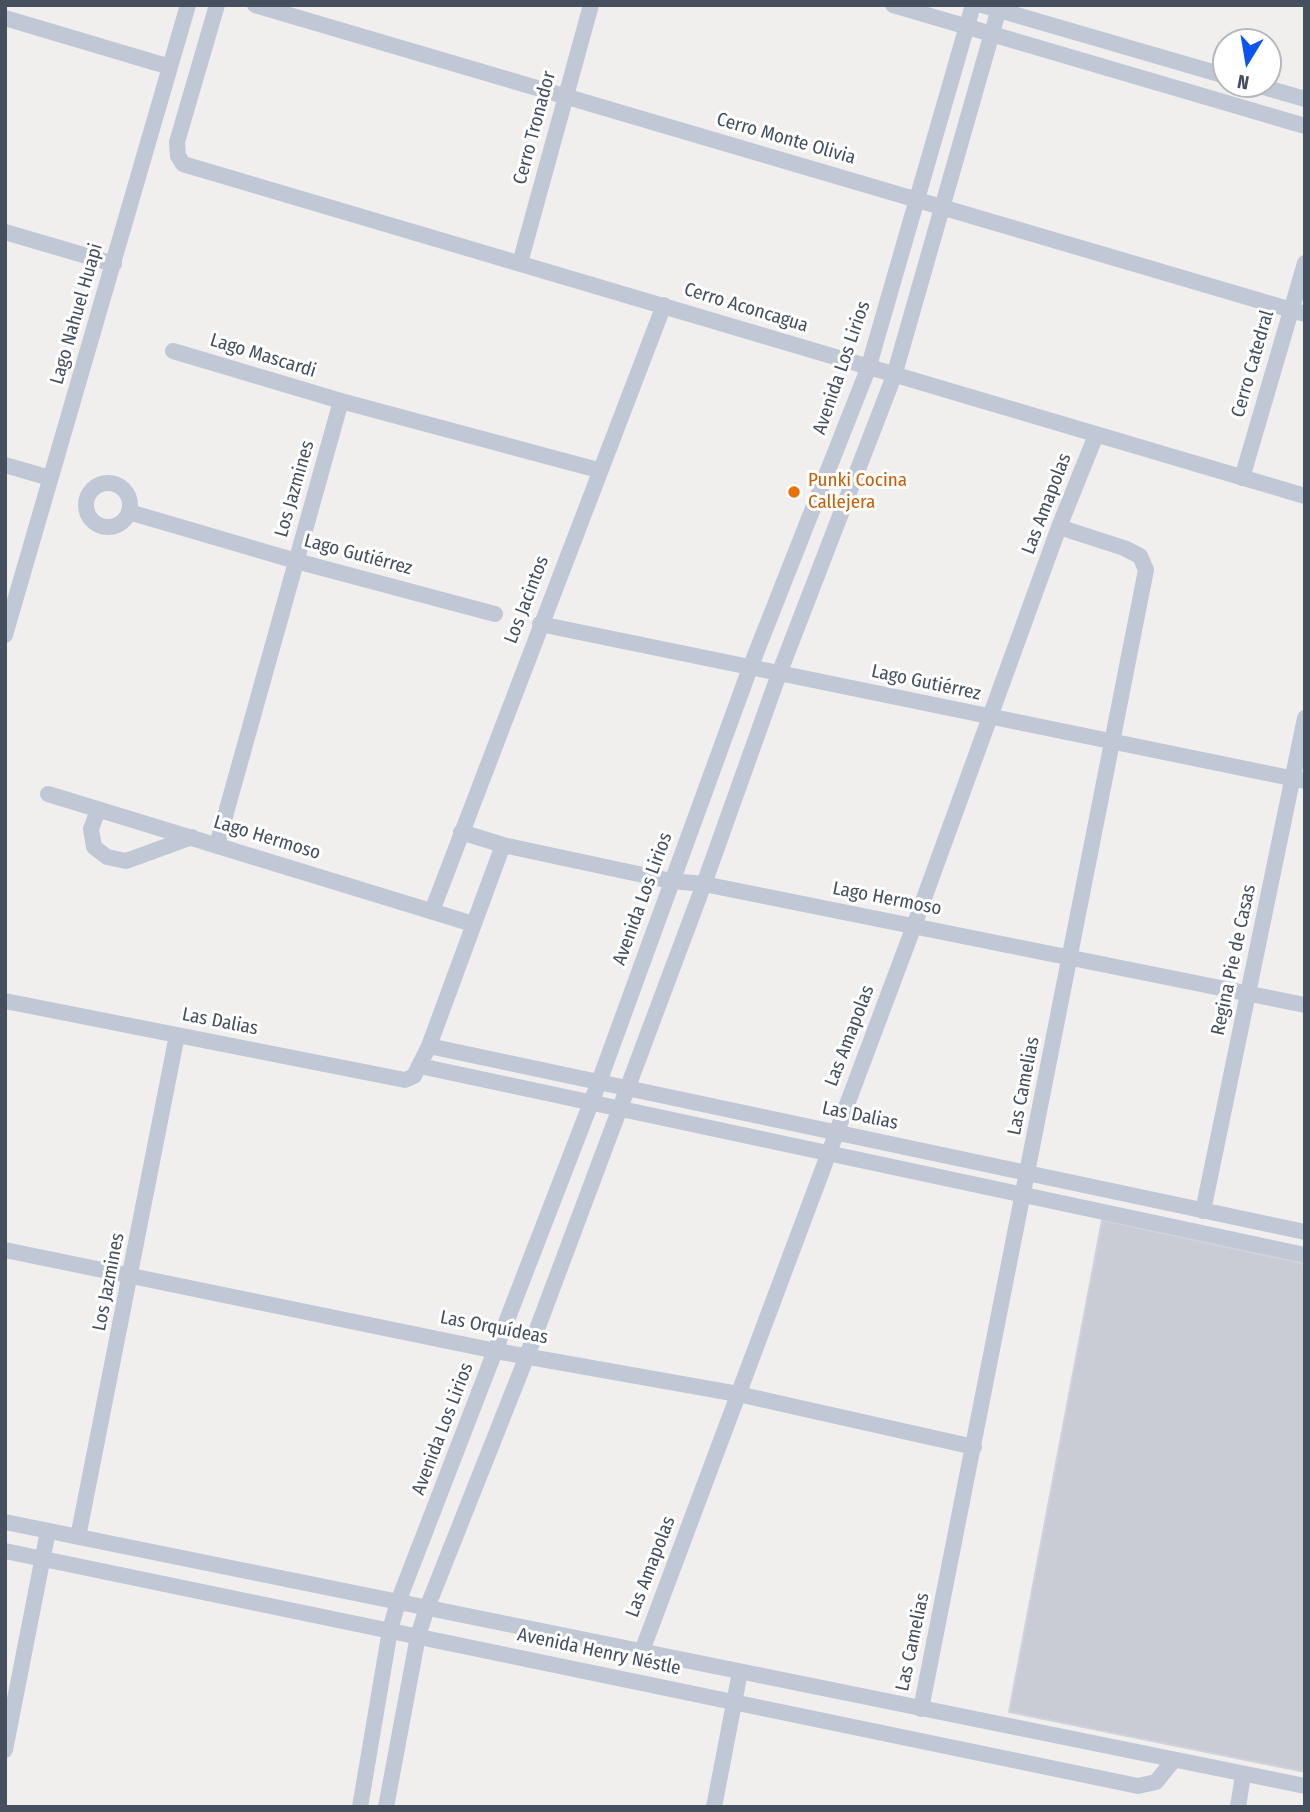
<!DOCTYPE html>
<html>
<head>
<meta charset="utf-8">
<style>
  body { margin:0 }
  #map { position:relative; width:1310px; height:1812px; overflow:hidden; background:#f1eeee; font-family:"Fira Sans Condensed",sans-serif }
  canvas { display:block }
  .frame { position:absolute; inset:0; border:7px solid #454f5d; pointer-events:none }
  .north { position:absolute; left:1212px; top:28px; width:70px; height:70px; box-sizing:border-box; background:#fff; border:2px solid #b5b9be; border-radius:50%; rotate:191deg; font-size:19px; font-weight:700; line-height:28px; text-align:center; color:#454f5d }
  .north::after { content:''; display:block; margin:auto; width:24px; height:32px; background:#0b54ee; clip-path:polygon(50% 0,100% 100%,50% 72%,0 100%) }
</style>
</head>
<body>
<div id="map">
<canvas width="1310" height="1812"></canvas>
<div class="frame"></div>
<div class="north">N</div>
</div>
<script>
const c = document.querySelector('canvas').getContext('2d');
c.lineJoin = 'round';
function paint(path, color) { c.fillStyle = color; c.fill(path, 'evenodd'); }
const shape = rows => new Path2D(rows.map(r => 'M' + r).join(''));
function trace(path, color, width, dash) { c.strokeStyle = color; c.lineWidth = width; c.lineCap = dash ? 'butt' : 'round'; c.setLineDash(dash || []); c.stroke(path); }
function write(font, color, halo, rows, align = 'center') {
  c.font = font + ' "Fira Sans Condensed",sans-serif'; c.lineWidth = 6; c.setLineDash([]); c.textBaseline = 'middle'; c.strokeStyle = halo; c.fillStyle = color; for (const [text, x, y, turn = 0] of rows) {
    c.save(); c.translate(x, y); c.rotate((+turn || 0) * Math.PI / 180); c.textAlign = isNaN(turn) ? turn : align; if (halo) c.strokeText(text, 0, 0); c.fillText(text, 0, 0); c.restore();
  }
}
const building = shape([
  [1102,1220,1305,1264,1305,1772,1009,1712,1102,1220]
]);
const minor = shape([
  [217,5,177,142,178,156,183,164,1305,496],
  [255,5,1305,314],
  [893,5,1305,126],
  [982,5,1226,76],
  [5,18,170,67],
  [1253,84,1305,99],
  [5,232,114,264],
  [520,263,591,5],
  [173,351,341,401],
  [5,465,50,478],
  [1242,478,1305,263],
  '86 505a22 22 0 1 1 44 0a22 22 0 1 1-44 0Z',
  [129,512,296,561,495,614],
  [540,624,1305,781],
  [5,635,188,5],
  [48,794,473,924],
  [98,810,91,829,94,847,107,857,126,861,192,837],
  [461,832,503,845,671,881,704,884,1305,1005],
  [217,845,341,401,598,470],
  [432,911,664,305],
  [5,1001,405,1080,414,1076,429,1046,1305,1232],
  [429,1046,503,845],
  [420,1066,1305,1255],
  [1203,1211,1305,718],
  [5,1250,496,1351,738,1394,974,1447],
  [5,1522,1305,1786],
  [78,1537,177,1035],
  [5,1551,1138,1786,1156,1782,1173,1761],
  [642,1651,914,926,1059,527,1096,435],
  [921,1709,1146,570,1140,556,1124,548,1059,527],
  [5,1750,48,1531],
  [360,1807,390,1630,398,1602,599,1082,750,668,868,369,973,5],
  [386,1807,418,1636,427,1608,527,1356,704,884,779,674,894,376,1000,5],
  [714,1807,740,1672],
  [1238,1807,1243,1775]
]);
const markers = [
  [794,492,7,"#e8710a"]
];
const streetNames = [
  ["Cerro Tronador",535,128,-75],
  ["Cerro Monte Olivia",786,139,16],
  ["Cerro Aconcagua",746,308,17],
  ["Lago Nahuel Huapi",77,314,-74],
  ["Lago Mascardi",263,356,17],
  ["Cerro Catedral",1253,364,-74],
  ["Avenida Los Lirios",842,368,-71],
  ["Los Jazmines",295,489,-74],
  ["Las Amapolas",1047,504,-69],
  ["Lago Gutiérrez",358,555,15],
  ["Los Jacintos",527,600,-69],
  ["Lago Gutiérrez",926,683,12],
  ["Lago Hermoso",267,838,17],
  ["Avenida Los Lirios",643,899,-70],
  ["Lago Hermoso",887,899,11],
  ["Regina Pie de Casas",1234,960,-78],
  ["Las Dalias",220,1022,11],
  ["Las Amapolas",850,1036,-69],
  ["Las Camelias",1024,1086,-79],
  ["Las Dalias",860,1116,12],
  ["Los Jazmines",109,1282,-79],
  ["Las Orquídeas",494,1328,11],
  ["Avenida Los Lirios",443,1429,-69],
  ["Las Amapolas",651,1567,-69],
  ["Las Camelias",913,1642,-78],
  ["Avenida Henry Néstle",599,1652,12]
];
const foodNames = [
  ["Punki Cocina",808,481],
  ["Callejera",808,503]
];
paint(building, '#c9ccd4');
trace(building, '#d2d3da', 2);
trace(minor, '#c0c8d5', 16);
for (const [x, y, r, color] of markers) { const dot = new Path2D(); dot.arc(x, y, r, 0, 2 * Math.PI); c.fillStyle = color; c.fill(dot); trace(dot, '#fff', 2.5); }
write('19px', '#454f5d', '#fff', streetNames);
write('19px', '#c56008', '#fff', foodNames, 'left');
</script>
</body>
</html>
